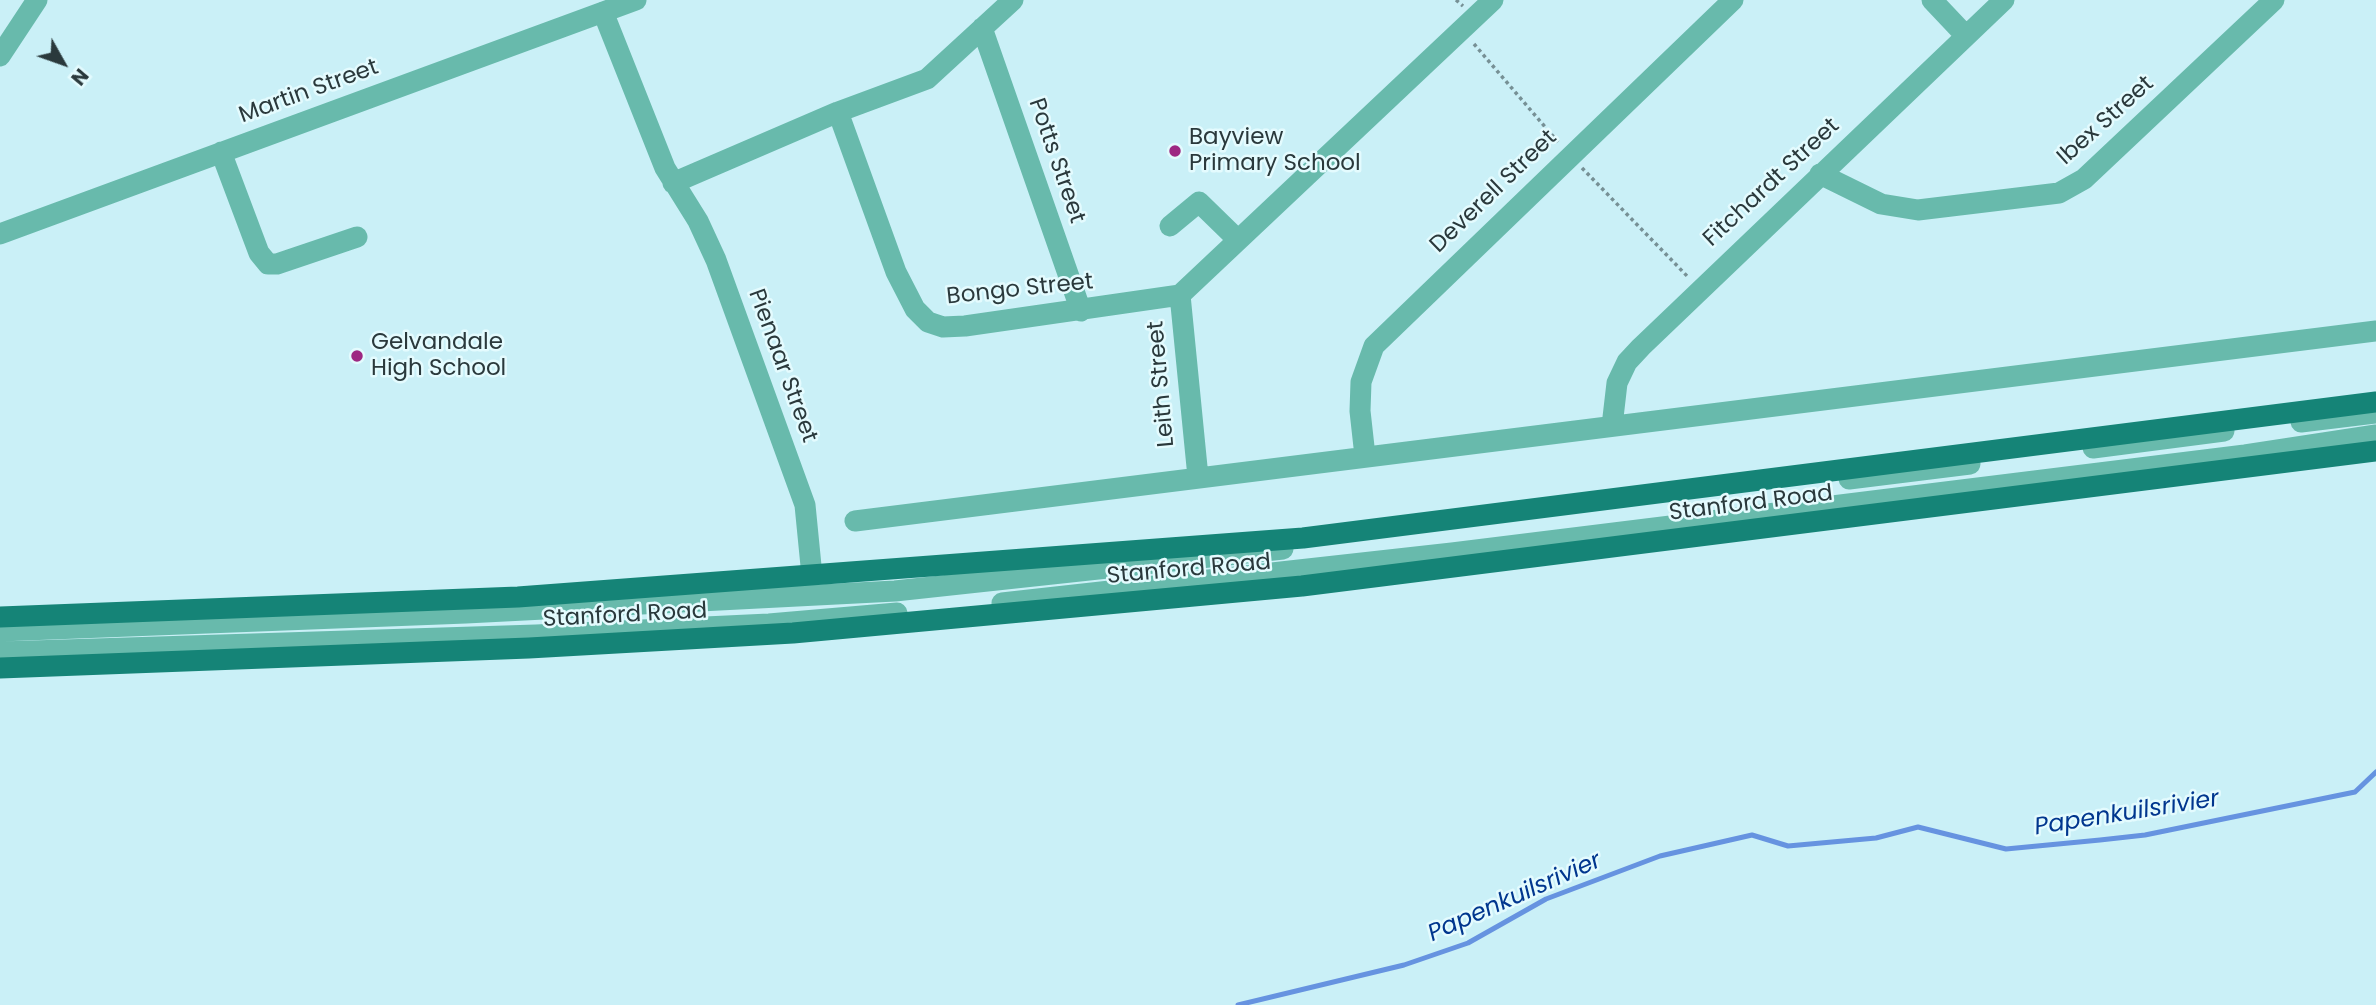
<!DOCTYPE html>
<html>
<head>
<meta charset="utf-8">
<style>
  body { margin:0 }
  #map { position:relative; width:2376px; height:1005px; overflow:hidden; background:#caf0f7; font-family:Poppins,sans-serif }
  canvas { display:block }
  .north { position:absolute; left:28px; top:28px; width:70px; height:70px; -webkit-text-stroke:5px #e4fbfe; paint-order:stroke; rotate:130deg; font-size:19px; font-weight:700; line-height:28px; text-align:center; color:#2a393c }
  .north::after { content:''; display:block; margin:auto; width:24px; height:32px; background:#2a393c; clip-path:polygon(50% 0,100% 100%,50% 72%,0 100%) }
</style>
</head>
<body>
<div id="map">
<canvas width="2376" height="1005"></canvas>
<div class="north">N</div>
</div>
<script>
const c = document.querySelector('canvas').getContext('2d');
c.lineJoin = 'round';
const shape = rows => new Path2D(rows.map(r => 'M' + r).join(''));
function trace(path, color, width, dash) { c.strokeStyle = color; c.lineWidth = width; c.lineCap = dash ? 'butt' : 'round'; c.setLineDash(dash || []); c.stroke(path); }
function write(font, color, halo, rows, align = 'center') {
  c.font = font + ' Poppins,sans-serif'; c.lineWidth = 5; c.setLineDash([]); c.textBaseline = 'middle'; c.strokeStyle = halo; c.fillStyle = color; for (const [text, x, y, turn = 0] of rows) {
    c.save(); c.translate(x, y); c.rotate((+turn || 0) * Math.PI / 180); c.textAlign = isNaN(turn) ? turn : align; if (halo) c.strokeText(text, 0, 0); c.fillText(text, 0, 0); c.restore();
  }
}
const stream = shape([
  [1238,1005,1404,965,1468,943,1546,899,1660,856,1752,835,1788,846,1876,838,1918,827,2006,849,2100,840,2145,835,2355,792,2376,772]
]);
const path = shape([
  [1456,0,1463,6],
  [1474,44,1558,142],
  [1582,168,1689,278]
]);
const minor = shape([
  [1932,0,1966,36],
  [603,12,665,168,698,221,716,260,805,505,812,576],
  [982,28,1081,311],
  [0,56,37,0],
  [838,112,896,272,915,309,928,322,943,327,965,326,1180,295],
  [221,152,259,253,268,264,277,264,357,237],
  [1820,174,1881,204,1918,210,2059,193,2084,179,2274,0],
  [673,183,838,112,927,79,1013,0],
  [1170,226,1199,202,1238,240],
  [0,234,636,0],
  [2301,422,2376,413],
  [1612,426,1617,383,1627,362,1641,347,2004,0],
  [2093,448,2224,431],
  [1365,456,1360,411,1361,382,1374,346,1733,0],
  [1198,477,1180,295,1493,0],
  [1849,479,1970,464],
  [855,521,2376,331],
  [1002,603,1452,553,2245,455,2376,435],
  [0,631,466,613,895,591,1283,549],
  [0,652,536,635,769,624,897,613]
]);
const major = shape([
  [0,617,518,597,1303,538,2376,402],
  [0,668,529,648,793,633,1302,586,2376,451]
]);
const markers = [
  [1175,151,7,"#9d2882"],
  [357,356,7,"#9d2882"]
];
const streetNames = [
  ["Martin Street",309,92,-20],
  ["Ibex Street",2106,121,-42],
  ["Potts Street",1056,161,71],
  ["Fitchardt Street",1772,183,-43],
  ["Deverell Street",1494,192,-44],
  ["Bongo Street",1020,290,-6],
  ["Pienaar Street",782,366,70],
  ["Leith Street",1162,384,-95],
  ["Stanford Road",1751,504,-7],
  ["Stanford Road",1189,570,-5],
  ["Stanford Road",625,616,-3]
];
const poiNames = [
  ["Bayview",1189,138],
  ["Primary School",1189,164],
  ["Gelvandale",371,343],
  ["High School",371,369]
];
const waterNames = [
  ["Papenkuilsrivier",2127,814,-9],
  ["Papenkuilsrivier",1515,898,-24]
];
trace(stream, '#6693e0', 5);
trace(path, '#769095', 3.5, [3.5, 3.5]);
trace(minor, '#68baac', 21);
trace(major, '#158477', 21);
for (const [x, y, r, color] of markers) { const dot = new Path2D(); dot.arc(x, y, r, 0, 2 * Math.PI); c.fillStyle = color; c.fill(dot); trace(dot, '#e4fbfe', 2.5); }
write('23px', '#2a393c', '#e4fbfe', streetNames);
write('23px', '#2a393c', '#e4fbfe', poiNames, 'left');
write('italic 24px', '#00368e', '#e4fbfe', waterNames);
</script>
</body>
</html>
